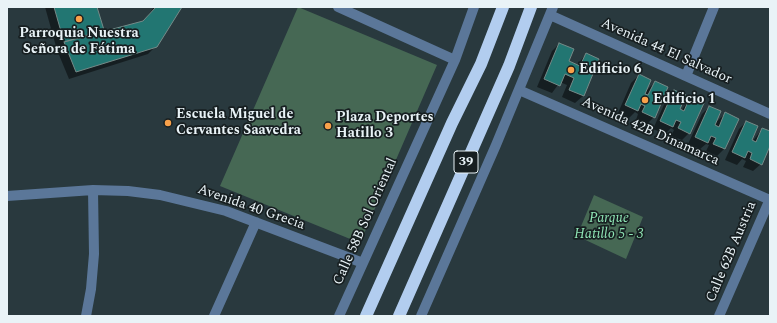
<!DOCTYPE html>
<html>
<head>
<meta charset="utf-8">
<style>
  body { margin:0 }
  #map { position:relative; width:777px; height:323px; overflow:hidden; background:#29393e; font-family:Spectral,serif }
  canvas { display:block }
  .frame { position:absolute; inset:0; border:8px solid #e9f3f7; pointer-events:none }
</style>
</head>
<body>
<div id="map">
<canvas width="777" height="323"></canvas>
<div class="frame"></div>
</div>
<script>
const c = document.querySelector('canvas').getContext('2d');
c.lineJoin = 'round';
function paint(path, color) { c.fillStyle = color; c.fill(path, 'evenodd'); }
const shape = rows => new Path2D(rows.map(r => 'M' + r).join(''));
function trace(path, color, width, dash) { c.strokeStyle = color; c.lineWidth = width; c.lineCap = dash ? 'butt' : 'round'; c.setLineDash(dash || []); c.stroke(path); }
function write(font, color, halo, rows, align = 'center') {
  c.font = font + ' Spectral,serif'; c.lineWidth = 3.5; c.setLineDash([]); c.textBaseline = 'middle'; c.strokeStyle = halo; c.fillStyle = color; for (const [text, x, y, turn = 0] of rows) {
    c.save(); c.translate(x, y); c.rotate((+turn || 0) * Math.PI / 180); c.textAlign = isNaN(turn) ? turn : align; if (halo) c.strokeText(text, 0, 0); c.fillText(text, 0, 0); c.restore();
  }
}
const green = shape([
  [298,7,437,65,360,243,220,186],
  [594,195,643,217,626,259,577,236]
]);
const shadow = shape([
  [45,7,96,7,103,32,143,22,154,7,181,7,156,46,148,54,69,79,57,50],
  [559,44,568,61,577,65,586,54,598,59,583,96,575,103,562,97,567,85,560,82,552,93,537,87,552,51],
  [639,75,644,93,655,82,667,88,654,117,646,125,636,120,638,114,635,112,629,118,618,113,631,83],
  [674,91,679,110,681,111,690,98,689,133,682,140,671,136,674,130,671,128,665,134,653,129,667,98],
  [709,107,714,124,725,114,724,149,717,156,706,151,709,145,706,144,700,149,688,144,702,114],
  [746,122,750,141,752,142,762,129,770,132,770,144,761,164,753,171,743,167,746,161,742,159,737,165,725,160,739,129]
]);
const building = shape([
  [54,7,97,7,104,30,64,42,54,7],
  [156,7,182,7,157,47,76,72,64,42,143,21,156,7],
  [559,43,574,49,569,61,580,66,586,53,599,59,584,96,569,90,574,78,565,74,560,86,544,79,559,43],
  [639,74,651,80,645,94,648,95,655,81,668,87,655,118,642,112,645,106,641,104,638,111,625,105,639,74],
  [674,90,686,95,680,109,684,111,690,97,704,103,690,134,678,128,681,122,676,120,673,127,660,121,674,90],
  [709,106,721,111,715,125,719,127,725,112,739,119,725,149,713,144,716,138,711,136,708,143,695,137,709,106],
  [746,121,758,126,752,140,756,142,762,128,770,131,770,146,762,165,750,159,752,153,748,151,745,158,732,152,746,121]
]);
const street = shape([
  [338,7,455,60],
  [550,15,770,114],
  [686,76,714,7],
  [519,90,770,200],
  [7,196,93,190,128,191,160,195,226,211,363,263],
  [86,316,91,289,94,254,93,190],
  [214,316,256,222],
  [339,316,455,60,474,7],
  [421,316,496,145,553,7],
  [719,316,770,199]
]);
const highway = shape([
  [366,316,452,123,481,64,503,7],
  [399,316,509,66,531,7]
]);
const markers = [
  [79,19,4,"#f8a14a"],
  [571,70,4,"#f8a14a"],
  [645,100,4,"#f8a14a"],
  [168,123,4,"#f8a14a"],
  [328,126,4,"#f8a14a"]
];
const shields = [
  [466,162,24]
];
const shieldNames = [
  ["39",466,162]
];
const poiNames = [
  ["Parroquia Nuestra",79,34,"center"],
  ["Señora de Fátima",79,50,"center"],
  ["Edificio 6",579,70],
  ["Edificio 1",653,100],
  ["Escuela Miguel de",176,115],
  ["Cervantes Saavedra",176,131],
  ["Plaza Deportes",336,118],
  ["Hatillo 3",336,134]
];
const streetNames = [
  ["Avenida 44 El Salvador",666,52,24],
  ["Avenida 42B Dinamarca",650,132,24],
  ["Avenida 40 Grecia",251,208,19],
  ["Calle 58B Sol Oriental",366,222,-66],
  ["Calle 62B Austria",732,252,-67]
];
const parkNames = [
  ["Parque",609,219],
  ["Hatillo 5 - 3",609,235]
];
paint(green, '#466854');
paint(shadow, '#0007');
paint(building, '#227672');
trace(building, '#758a88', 1);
trace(street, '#5b7799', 10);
trace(highway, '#b2cdef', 12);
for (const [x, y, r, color] of markers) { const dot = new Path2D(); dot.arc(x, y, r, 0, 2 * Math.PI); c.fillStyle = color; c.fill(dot); trace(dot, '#171f21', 1.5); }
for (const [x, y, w] of shields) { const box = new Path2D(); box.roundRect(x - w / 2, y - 11, w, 22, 3); c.fillStyle = '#171f21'; c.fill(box); trace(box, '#e9f3f7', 1); }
write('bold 13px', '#e9f3f7', null, shieldNames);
write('bold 14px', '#e9f3f7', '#171f21', poiNames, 'left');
write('14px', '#e9f3f7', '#171f21', streetNames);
write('italic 14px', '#8fe5b5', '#171f21', parkNames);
</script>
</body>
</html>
